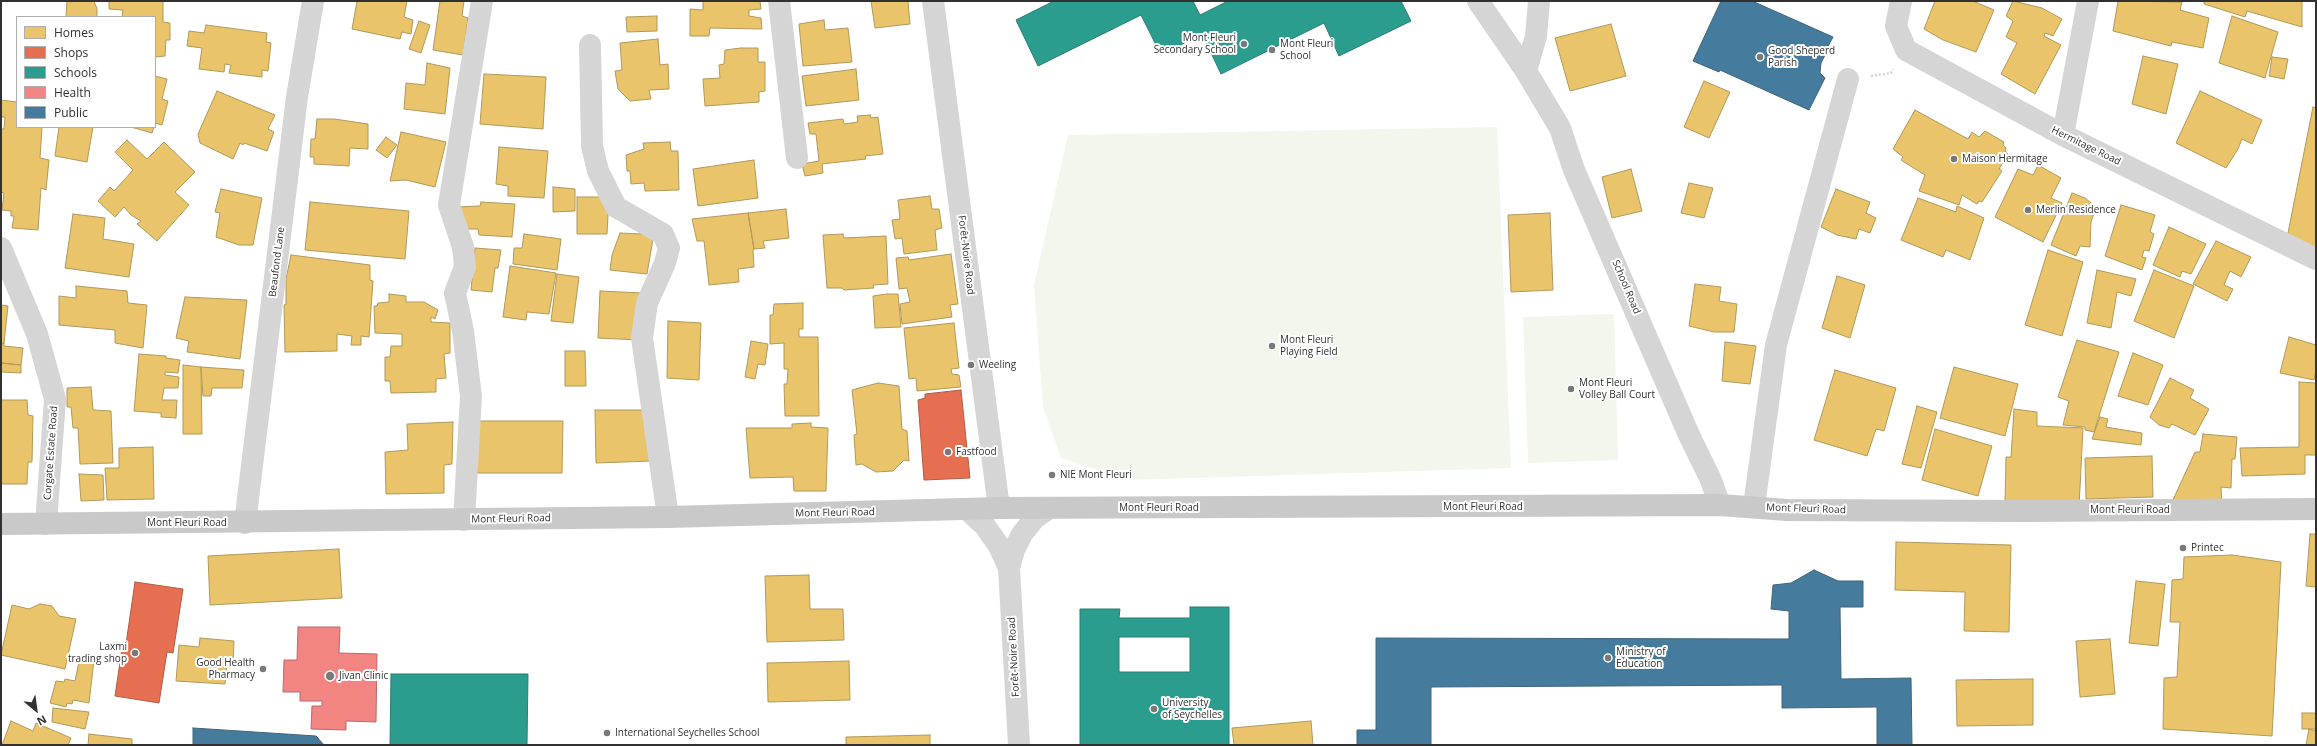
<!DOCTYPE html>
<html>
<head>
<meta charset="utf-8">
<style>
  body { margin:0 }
  #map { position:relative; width:2317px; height:746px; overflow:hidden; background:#fff; font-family:"Open Sans",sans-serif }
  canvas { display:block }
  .frame { position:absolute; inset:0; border:2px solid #313131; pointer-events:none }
  .legend { position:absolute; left:16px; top:16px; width:140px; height:112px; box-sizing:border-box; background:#fff; border:1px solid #adadad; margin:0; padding:5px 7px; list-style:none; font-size:12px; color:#313131 }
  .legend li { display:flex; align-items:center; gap:8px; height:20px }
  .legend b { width:20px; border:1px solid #adadad }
  .north { position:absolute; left:16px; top:690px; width:40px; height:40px; -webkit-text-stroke:3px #fff; paint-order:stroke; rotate:151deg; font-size:11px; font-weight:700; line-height:16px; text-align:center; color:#313131 }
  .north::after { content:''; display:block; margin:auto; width:14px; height:18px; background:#313131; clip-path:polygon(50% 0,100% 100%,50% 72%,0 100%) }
</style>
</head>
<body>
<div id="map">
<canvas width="2317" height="746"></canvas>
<div class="frame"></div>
<ul class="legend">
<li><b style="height:11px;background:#e9c46a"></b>Homes</li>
<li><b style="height:11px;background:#e76f51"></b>Shops</li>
<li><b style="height:11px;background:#2a9d8f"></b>Schools</li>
<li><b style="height:11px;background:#f28482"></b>Health</li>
<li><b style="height:11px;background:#457b9d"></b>Public</li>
</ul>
<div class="north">N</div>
</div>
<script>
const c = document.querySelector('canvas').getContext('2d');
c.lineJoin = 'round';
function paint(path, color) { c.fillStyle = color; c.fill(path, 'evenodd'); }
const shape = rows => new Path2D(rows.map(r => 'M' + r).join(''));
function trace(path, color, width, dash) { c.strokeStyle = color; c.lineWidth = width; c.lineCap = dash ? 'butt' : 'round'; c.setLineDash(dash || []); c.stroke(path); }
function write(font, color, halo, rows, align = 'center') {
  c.font = font + ' "Open Sans",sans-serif'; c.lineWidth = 4; c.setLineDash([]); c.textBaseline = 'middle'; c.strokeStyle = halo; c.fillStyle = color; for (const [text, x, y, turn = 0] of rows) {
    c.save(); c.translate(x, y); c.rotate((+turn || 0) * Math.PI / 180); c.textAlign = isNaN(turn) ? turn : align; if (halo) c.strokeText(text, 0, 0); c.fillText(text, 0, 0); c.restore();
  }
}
const green = shape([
  [1497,127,1511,468,1128,480,1061,458,1043,407,1034,285,1068,135],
  [1614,314,1618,460,1528,463,1523,317]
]);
const homes = shape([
  [67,1,94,1,97,9,97,17,66,17,67,1],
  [109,1,163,1,163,22,170,23,170,40,166,40,165,56,155,57,155,17,122,17,123,10,109,9,109,1],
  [357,1,407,1,404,17,413,20,411,34,402,32,400,39,352,29,357,1],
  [440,1,464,1,462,16,468,18,463,55,433,50,440,1],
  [703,1,760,1,761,9,749,10,749,16,761,18,762,29,710,28,709,36,690,36,690,9,703,10,703,1],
  [871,1,908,1,910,24,875,28,871,1],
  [1935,1,1973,1,1994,10,1976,52,1943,40,1924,29,1935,1],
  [2013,1,2042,8,2062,19,2053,36,2045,33,2044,36,2061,45,2035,94,2001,74,2017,43,2006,37,2013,21,2006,16,2013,1],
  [2118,1,2182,2,2180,10,2209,18,2203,48,2172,42,2171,46,2113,31,2118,1],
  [2204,1,2302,1,2302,27,2247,11,2245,17,2204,4,2204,1],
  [657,16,657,31,627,32,626,17,657,16],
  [2232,16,2278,32,2265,78,2219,63,2232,16],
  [824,20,825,30,848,28,852,62,803,66,799,24,824,20],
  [419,21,430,25,421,53,409,49,419,21],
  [1611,24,1626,76,1570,91,1555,38,1611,24],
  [206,25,267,33,266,42,271,43,268,71,262,70,262,77,229,73,231,65,225,64,224,72,199,69,202,48,187,46,189,31,204,33,206,25],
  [658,39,660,65,668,64,669,89,649,90,651,99,630,101,618,89,615,71,622,70,620,43,658,39],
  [741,48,758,48,758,62,765,62,765,91,759,92,759,102,705,106,703,79,720,78,719,65,724,64,725,50,741,48],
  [2143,56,2178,64,2166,114,2132,104,2143,56],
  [2272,57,2288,59,2284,79,2269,76,2272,57],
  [427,63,450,68,445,114,404,109,406,83,425,85,427,63],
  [856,69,859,100,806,106,802,76,856,69],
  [484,74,546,77,543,129,480,124,484,74],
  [155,76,167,79,162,99,168,101,162,125,155,123,155,76],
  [1704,81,1730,92,1709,138,1684,127,1704,81],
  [217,91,275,115,268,129,274,132,267,151,244,143,243,145,240,143,233,159,200,143,198,134,217,91],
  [2200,91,2262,120,2252,144,2242,139,2238,149,2226,168,2176,143,2200,91],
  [1,100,17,102,17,127,42,127,40,158,49,160,46,190,41,188,38,230,12,228,14,216,11,216,11,211,2,210,4,193,1,192,1,129,4,129,5,117,1,117,1,100],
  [2313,107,2316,108,2316,249,2286,243,2313,107],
  [1915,110,1968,139,1972,132,1979,137,1985,131,2004,142,2003,145,2006,148,2005,151,2008,154,1999,169,2002,171,1982,202,1979,201,1977,204,1962,195,1959,205,1919,191,1925,175,1901,160,1903,157,1893,149,1915,110],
  [870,115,871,118,878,117,883,154,865,156,866,159,822,164,823,173,805,176,802,164,819,161,816,134,810,134,808,123,843,119,844,124,858,122,857,116,870,115],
  [317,119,334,119,368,124,368,149,350,148,349,166,314,164,314,157,310,157,311,139,315,139,317,119],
  [59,127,93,127,87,162,55,156,59,127],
  [131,127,154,127,152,133,131,127],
  [401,132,446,142,435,187,406,180,390,181,401,132],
  [386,137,397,145,387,158,376,150,386,137],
  [127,140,147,159,164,142,195,172,175,192,189,205,157,241,137,224,141,221,131,215,124,207,115,217,98,201,110,187,114,191,133,170,115,152,127,140],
  [670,142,671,151,678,151,679,190,645,191,644,183,631,184,630,171,627,171,626,155,644,149,643,143,670,142],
  [499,147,548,151,544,198,508,196,508,186,496,184,499,147],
  [754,160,758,198,698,206,693,169,754,160],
  [2038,165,2061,178,2051,198,2062,203,2043,242,1995,217,2018,169,2033,175,2038,165],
  [1631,169,1642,211,1612,218,1602,177,1631,169],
  [1689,183,1713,188,1704,218,1681,213,1689,183],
  [553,187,575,189,575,211,553,212,553,187],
  [221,189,262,198,253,245,239,245,216,237,220,213,215,212,221,189],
  [1836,189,1870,202,1866,213,1876,218,1870,233,1859,229,1856,239,1837,235,1821,227,1836,189],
  [2072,193,2085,198,2096,207,2091,222,2090,247,2080,246,2076,256,2051,245,2072,193],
  [930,196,932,209,939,209,942,228,935,230,937,250,904,254,902,238,895,239,892,220,900,219,898,200,930,196],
  [577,197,609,197,607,234,577,234,577,197],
  [1918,198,1956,212,1957,206,1984,218,1970,260,1946,250,1943,257,1901,240,1918,198],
  [310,202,409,211,405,259,305,250,310,202],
  [481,202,515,204,512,237,479,235,478,229,460,229,458,207,480,206,481,202],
  [2121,205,2155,215,2150,232,2154,234,2149,251,2144,250,2142,257,2146,258,2142,270,2105,256,2121,205],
  [786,209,789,238,763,241,765,248,754,249,748,213,786,209],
  [748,213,754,249,753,250,754,267,738,269,739,282,709,285,704,241,697,241,692,219,748,213],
  [1550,213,1553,290,1511,292,1508,215,1550,213],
  [73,214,105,218,103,239,134,244,129,277,65,268,73,214],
  [2169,227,2206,244,2191,274,2182,271,2180,277,2153,265,2169,227],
  [620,233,642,234,653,239,647,274,610,270,612,255,620,233],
  [524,234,561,239,557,270,513,264,514,248,522,248,524,234],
  [843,234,844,238,886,236,888,284,873,285,874,288,844,290,842,288,827,288,823,235,843,234],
  [2216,241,2251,257,2241,277,2230,271,2224,285,2233,289,2227,301,2193,284,2216,241],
  [475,248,501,250,498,268,495,268,492,292,471,290,475,248],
  [2048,250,2083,262,2062,336,2025,325,2048,250],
  [951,254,958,304,950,305,952,317,902,324,900,304,910,302,907,288,899,289,896,258,908,257,909,260,951,254],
  [291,255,370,265,370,280,373,281,369,337,361,336,361,345,351,345,352,336,337,334,337,351,285,352,284,305,286,304,286,279,291,255],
  [510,266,556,273,549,314,527,312,526,320,503,317,510,266],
  [2097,270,2136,279,2131,296,2117,292,2111,328,2087,323,2097,270],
  [2154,270,2194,286,2174,338,2134,321,2154,270],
  [557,274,579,277,573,323,551,321,557,274],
  [1837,276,1865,285,1850,338,1822,328,1837,276],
  [1695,284,1721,287,1719,301,1737,304,1734,332,1714,332,1689,326,1695,284],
  [76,286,127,291,128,303,147,305,143,348,115,343,115,330,59,325,59,296,76,298,76,286],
  [600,291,642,293,640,340,598,338,600,291],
  [389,294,406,296,406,302,424,302,438,310,435,319,431,317,431,322,450,323,450,353,444,354,446,378,436,379,436,392,391,393,390,381,385,381,385,357,390,357,391,346,402,346,402,334,375,333,374,306,377,306,378,303,389,302,389,294],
  [887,294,898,294,901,327,875,328,873,296,887,294],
  [185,297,247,300,240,359,187,352,189,341,176,338,185,297],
  [803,303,803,329,799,329,799,337,818,337,819,416,785,416,784,384,787,384,788,369,784,369,784,343,770,344,770,315,773,315,774,304,803,303],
  [1,305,8,306,4,343,1,344,1,305],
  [668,321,701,323,699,380,667,378,668,321],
  [954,323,959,368,951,369,952,374,959,375,961,387,917,391,916,378,909,379,904,328,954,323],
  [2289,337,2316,345,2316,370,2314,380,2280,373,2289,337],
  [2077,340,2119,352,2094,432,2085,430,2085,427,2063,425,2069,401,2058,397,2077,340],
  [751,341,768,344,765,365,758,364,755,379,745,377,751,341],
  [1725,342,1756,346,1750,384,1722,381,1725,342],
  [4,343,4,346,23,348,21,365,1,363,1,344,4,343],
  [565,351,585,351,586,386,565,386,565,351],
  [2133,353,2163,365,2148,405,2118,396,2133,353],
  [139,354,166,356,166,358,180,360,178,373,165,372,165,375,179,377,178,388,164,388,162,400,177,400,176,418,161,417,161,413,134,411,139,354],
  [1,363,21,365,21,373,1,372,1,363],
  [183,365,201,367,202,434,183,434,183,365],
  [201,367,244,370,242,388,212,388,211,396,203,396,201,367],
  [1954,367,2018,384,2005,436,1940,418,1954,367],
  [1835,370,1896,388,1884,431,1876,429,1867,456,1814,440,1835,370],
  [2170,378,2194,390,2190,398,2209,409,2195,435,2172,424,2169,428,2159,425,2150,417,2170,378],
  [2299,382,2316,383,2316,455,2305,455,2305,474,2242,476,2240,448,2299,447,2299,382],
  [878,383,899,386,902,429,907,431,909,461,904,460,893,471,876,472,862,464,856,465,854,435,857,434,852,390,878,383],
  [91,387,93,410,111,411,113,463,80,464,78,428,73,428,71,407,67,407,67,388,91,387],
  [1,400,27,400,28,415,33,416,32,462,28,462,27,484,1,484,1,400],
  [1917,406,1937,412,1921,468,1902,464,1917,406],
  [2014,409,2037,412,2037,426,2083,428,2079,507,2005,504,2006,457,2011,457,2014,409],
  [595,410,650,410,652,461,596,463,595,410],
  [2100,417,2108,419,2106,427,2142,433,2141,445,2092,439,2100,417],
  [478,421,563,421,562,473,477,473,478,421],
  [453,422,452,464,444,465,444,493,386,494,385,452,408,450,407,424,453,422],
  [811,423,811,427,828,428,826,491,794,491,793,477,750,478,746,428,792,428,792,424,811,423],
  [1935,429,1992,446,1978,496,1922,480,1935,429],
  [2203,434,2237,437,2235,459,2232,459,2231,488,2221,487,2222,503,2172,502,2195,452,2200,452,2203,434],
  [153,447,154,499,107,500,105,468,119,468,119,448,153,447],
  [2152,456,2153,497,2086,499,2085,458,2152,456],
  [79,474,103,475,104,500,81,501,79,474],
  [2310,534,2316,534,2316,587,2306,586,2310,534],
  [1896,542,2011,545,2009,632,1964,631,1965,592,1895,590,1896,542],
  [339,549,342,598,210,605,208,556,339,549],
  [2232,555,2281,562,2272,736,2163,729,2164,678,2177,677,2180,622,2170,622,2172,580,2183,579,2184,557,2232,555],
  [809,575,810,609,843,609,844,640,767,642,765,576,809,575],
  [2136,581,2165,584,2158,646,2129,643,2136,581],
  [40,604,52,606,59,616,76,619,65,669,1,655,12,605,29,609,40,604],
  [200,638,234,641,233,664,227,664,225,684,176,681,179,645,199,647,200,638],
  [2110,639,2115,694,2080,697,2076,641,2110,639],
  [80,657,94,660,89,703,73,700,72,704,67,703,66,707,50,703,56,681,64,682,65,679,75,681,80,657],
  [849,661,850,700,768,702,767,663,849,661],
  [2033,679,2033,725,1957,726,1956,680,2033,679],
  [53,708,89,712,85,729,52,722,53,708],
  [2302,713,2316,713,2316,729,2302,729,2302,713],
  [11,721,33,731,36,723,71,738,68,745,2,745,11,721],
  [1311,721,1313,745,1234,745,1232,728,1311,721],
  [2309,729,2316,731,2316,745,2306,745,2309,729],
  [89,734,132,739,132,745,88,745,89,734],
  [930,735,930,745,846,745,846,737,930,735]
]);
const shops = shape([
  [961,390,970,478,924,480,918,400,925,398,925,394,961,390],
  [135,582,183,589,173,653,167,652,159,703,115,696,123,642,126,644,135,582]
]);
const schools = shape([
  [1054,1,1193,1,1200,15,1228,1,1401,1,1411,21,1339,56,1324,23,1221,74,1202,34,1161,55,1141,15,1038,66,1016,20,1054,1],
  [1190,607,1229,607,1229,745,1080,745,1080,609,1120,609,1119,618,1190,618,1190,607],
  [1119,637,1190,637,1190,672,1119,672,1119,637],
  [391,674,528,674,527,745,390,745,391,674]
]);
const health = shape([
  [298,627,340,627,339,653,377,654,376,722,346,721,346,730,311,729,312,706,322,706,322,701,300,701,300,692,283,692,284,660,297,660,298,627]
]);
const public = shape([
  [1721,1,1752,1,1833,37,1825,52,1826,53,1821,63,1820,73,1825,78,1809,110,1720,70,1719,72,1693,61,1721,1],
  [1814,570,1838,581,1863,581,1863,607,1840,607,1841,679,1911,678,1912,745,1877,745,1877,707,1782,708,1782,685,1431,687,1431,745,1357,745,1357,730,1376,730,1376,638,1789,639,1789,611,1771,609,1773,585,1791,583,1814,570],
  [193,728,316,736,324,745,193,745,193,728]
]);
const path = shape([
  [1871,76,1891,73,1893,69]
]);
const minor = shape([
  [779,1,797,158],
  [933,1,999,508],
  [1478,1,1526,71,1560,128,1574,170,1689,435,1710,478,1720,505],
  [1901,1,1896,26,1906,50,2063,135,2316,259],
  [590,45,592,146,598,171,616,207,663,234,669,248,665,263,647,303,642,338,668,517],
  [1526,71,1536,36,1539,1],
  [2063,135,2088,1],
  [1,248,37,334,55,399,46,524],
  [1754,506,1776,345,1848,79],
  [968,510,985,526,999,546,1009,568],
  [464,520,471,396,463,331,455,293,465,267,463,247,449,205,482,1],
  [245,523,297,97,313,1],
  [1019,745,1009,568,1014,550,1022,534,1034,519,1049,508]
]);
const major = shape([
  [1,524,668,517,999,508,1720,505,1787,510,2025,511,2316,509]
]);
const markers = [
  [1244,44,4,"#797979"],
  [1272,50,4,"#797979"],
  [1760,57,4,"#797979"],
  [1954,159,4,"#797979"],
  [2028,210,4,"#797979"],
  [1272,346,4,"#797979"],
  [971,365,4,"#797979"],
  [1571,389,4,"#797979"],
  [948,452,4,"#797979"],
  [1052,475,4,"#797979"],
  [2183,548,4,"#797979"],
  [135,653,4,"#797979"],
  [1608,658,4,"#797979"],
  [263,669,4,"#797979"],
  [330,676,5,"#797979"],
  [1154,709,4,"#797979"],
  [607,733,4,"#797979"]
];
const poiNames = [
  ["Mont Fleuri",1236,38,"right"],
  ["Secondary School",1236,50,"right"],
  ["Mont Fleuri",1280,44],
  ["School",1280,56],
  ["Good Sheperd",1768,51],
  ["Parish",1768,63],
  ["Maison Hermitage",1962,159],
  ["Merlin Residence",2036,210],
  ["Mont Fleuri",1280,340],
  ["Playing Field",1280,352],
  ["Weeling",979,365],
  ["Mont Fleuri",1579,383],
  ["Volley Ball Court",1579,395],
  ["Fastfood",956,452],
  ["NIE Mont Fleuri",1060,475],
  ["Printec",2191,548],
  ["Laxmi",127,647,"right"],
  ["trading shop",127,659,"right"],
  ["Ministry of",1616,652],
  ["Education",1616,664],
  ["Good Health",255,663,"right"],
  ["Pharmacy",255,675,"right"],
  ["Jivan Clinic",339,676],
  ["University",1162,703],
  ["of Seychelles",1162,715],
  ["International Seychelles School",615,733]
];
const streetNames = [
  ["Hermitage Road",2086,146,26],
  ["Forêt-Noire Road",966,255,83],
  ["Beaufond Lane",277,262,-83],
  ["School Road",1626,287,67],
  ["Corgate Estate Road",51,453,-86],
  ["Mont Fleuri Road",1483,507],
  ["Mont Fleuri Road",1159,508],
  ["Mont Fleuri Road",1806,509,2],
  ["Mont Fleuri Road",2130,510],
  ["Mont Fleuri Road",835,513,-1],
  ["Mont Fleuri Road",511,519,-1],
  ["Mont Fleuri Road",187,523],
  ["Forêt-Noire Road",1014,657,-93]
];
paint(green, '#f2f6ed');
paint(homes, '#e9c46a');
trace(homes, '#b29859', 1);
paint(shops, '#e76f51');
trace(shops, '#b05c47', 1);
paint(schools, '#2a9d8f');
trace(schools, '#2c7d73', 1);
paint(health, '#f28482');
trace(health, '#b86b6a', 1);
paint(public, '#457b9d');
trace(public, '#3f657d', 1);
trace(path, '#d5d5d5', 2.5, [2, 2]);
trace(minor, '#d5d5d5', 22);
trace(major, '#c9c9c9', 22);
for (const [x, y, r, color] of markers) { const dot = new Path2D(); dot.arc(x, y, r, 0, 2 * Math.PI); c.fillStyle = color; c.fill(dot); trace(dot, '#fff', 1.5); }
write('10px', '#313131', '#fff', poiNames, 'left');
write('10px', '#313131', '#fff', streetNames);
</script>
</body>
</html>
